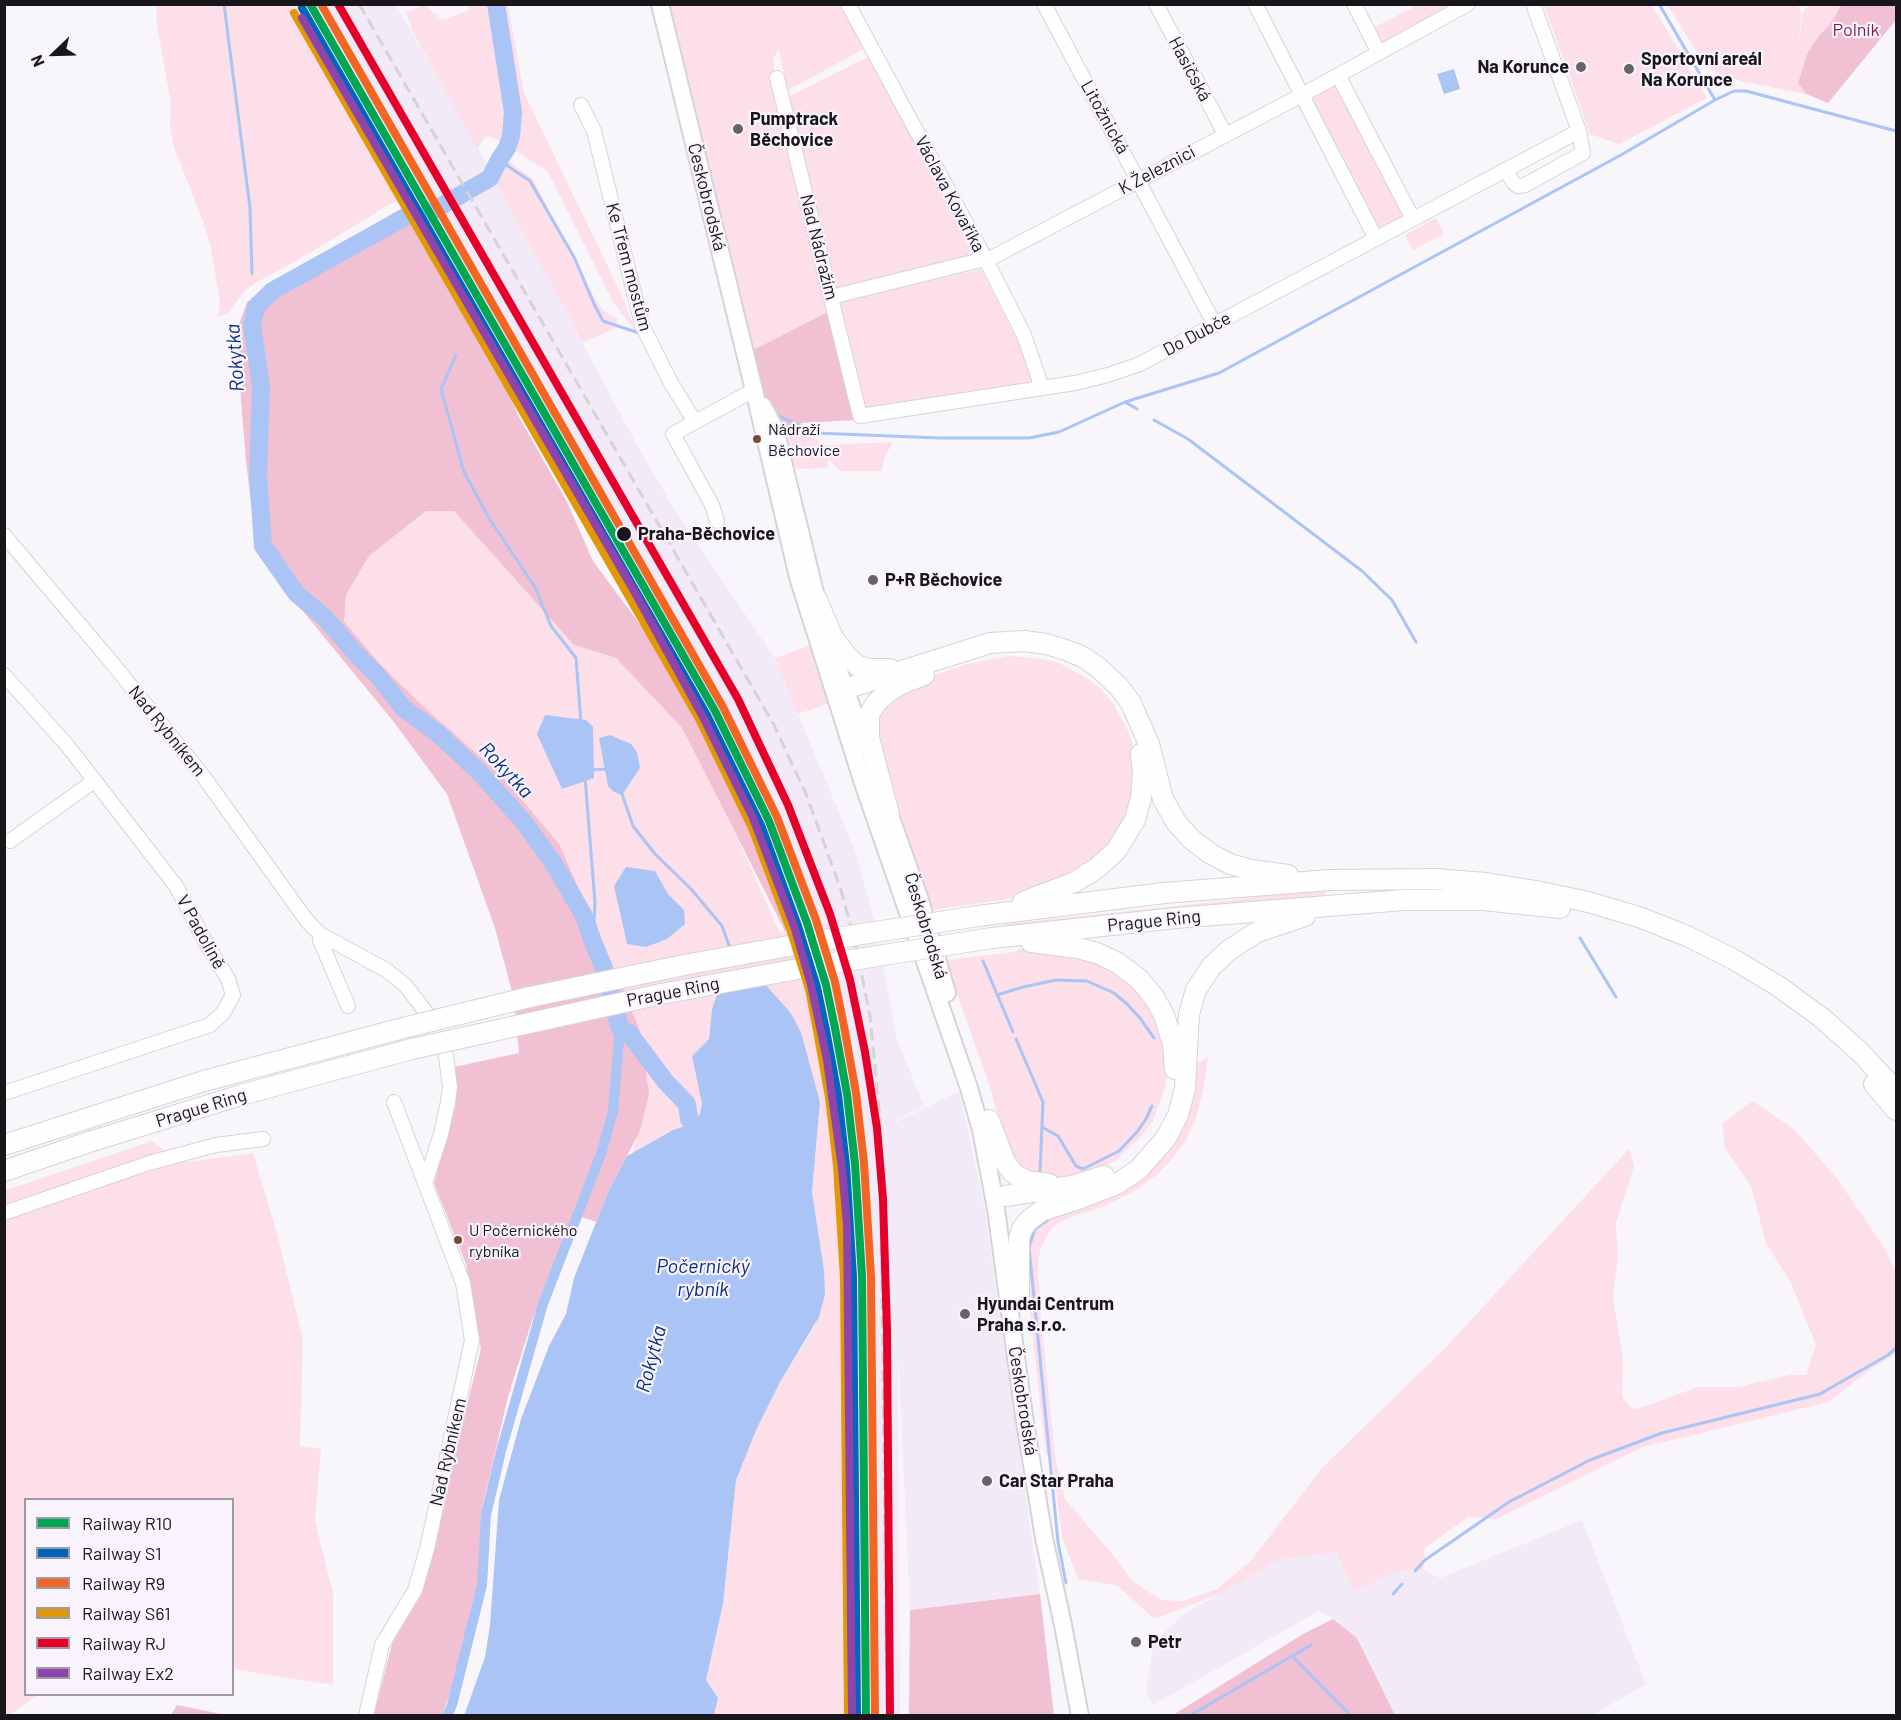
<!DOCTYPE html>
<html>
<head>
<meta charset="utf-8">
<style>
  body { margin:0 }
  #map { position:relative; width:1901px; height:1720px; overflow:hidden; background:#f9f6fb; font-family:Barlow,sans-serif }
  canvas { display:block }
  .frame { position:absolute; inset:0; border:6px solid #18161a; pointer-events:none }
  .legend { position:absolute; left:24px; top:1498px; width:210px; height:198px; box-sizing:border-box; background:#f9f3fe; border:2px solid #9f9ba3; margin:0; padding:8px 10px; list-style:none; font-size:18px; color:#18161a }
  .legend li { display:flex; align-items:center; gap:12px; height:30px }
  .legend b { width:30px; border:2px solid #9f9ba3 }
  .north { position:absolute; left:24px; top:24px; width:60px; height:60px; -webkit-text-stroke:4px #f9f3fe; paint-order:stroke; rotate:247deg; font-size:16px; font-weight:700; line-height:24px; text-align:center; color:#18161a }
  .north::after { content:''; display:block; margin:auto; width:21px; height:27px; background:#18161a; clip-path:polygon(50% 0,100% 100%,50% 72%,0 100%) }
</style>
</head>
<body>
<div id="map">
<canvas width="1901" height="1720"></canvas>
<div class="frame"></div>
<ul class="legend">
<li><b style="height:8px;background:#00a651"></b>Railway R10</li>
<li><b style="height:8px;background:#0065bd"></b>Railway S1</li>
<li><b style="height:8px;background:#f26522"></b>Railway R9</li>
<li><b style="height:8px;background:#e19803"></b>Railway S61</li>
<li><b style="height:8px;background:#e4002b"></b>Railway RJ</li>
<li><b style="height:8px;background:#8e44ad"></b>Railway Ex2</li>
</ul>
<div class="north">N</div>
</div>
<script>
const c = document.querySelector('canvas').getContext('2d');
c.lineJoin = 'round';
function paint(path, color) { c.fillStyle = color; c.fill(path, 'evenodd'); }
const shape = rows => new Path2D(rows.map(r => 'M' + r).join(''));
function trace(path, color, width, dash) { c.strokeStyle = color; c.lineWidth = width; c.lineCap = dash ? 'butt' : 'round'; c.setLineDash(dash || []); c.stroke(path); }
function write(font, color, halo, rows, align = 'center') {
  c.font = font + ' Barlow,sans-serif'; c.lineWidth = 4.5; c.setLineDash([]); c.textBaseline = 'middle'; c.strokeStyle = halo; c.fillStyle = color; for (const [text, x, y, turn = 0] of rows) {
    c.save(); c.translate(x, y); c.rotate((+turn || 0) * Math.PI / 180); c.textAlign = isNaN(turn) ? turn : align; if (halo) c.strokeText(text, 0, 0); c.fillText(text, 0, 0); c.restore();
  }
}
const built = shape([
  [301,5,396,5,469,131,642,454,679,517,775,658,855,851,875,922,897,1039,924,1106,896,1120,896,1122,959,1091,983,1198,1040,1594,910,1610,898,1354,900,1715,858,1715,854,1278,847,1165,839,1095,827,1029,818,987,800,926,773,853,745,788,677,658,583,499,532,406],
  [1582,1520,1646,1684,1593,1715,1395,1715,1357,1638,1333,1619,1319,1611,1153,1705,1146,1693,1153,1643,1185,1613,1279,1560,1336,1552,1354,1592,1398,1571,1423,1570,1440,1578]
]);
const green = shape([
  [156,5,296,5,405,195,298,260,257,282,245,290,227,314,218,316,220,303,211,248,203,221,174,147,170,127,171,104,157,25],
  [424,5,442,20,470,10,468,5,508,5,524,93,622,296,636,332,612,300,548,172,497,139,486,136,477,149,413,32,406,12],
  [668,5,840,5,864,49,788,90,779,51,773,57,775,78,830,311,751,351],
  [1418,5,1446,5,1447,9,1382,46,1371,29],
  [1544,5,1652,5,1707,98,1619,144,1590,134],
  [1667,5,1798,5,1801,13,1799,43,1803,12,1809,5,1841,5,1831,23,1818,37,1807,54,1798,83,1806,94,1740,81,1718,73,1706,66],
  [868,57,971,248,968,257,836,288,788,97],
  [1336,82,1403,210,1402,219,1384,229,1376,225,1309,96],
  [497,153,533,179,594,297,604,311,617,318,617,327,583,343,488,168],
  [1436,218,1444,234,1413,250,1405,235],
  [981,269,1027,359,1033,379,1032,384,865,410,839,302],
  [780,432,801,432,826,445,893,442,884,458,882,471,840,471,829,459,827,468,797,469,788,460],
  [426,511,454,511,574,645,616,658,682,728,737,838,780,933,796,928,825,1034,838,1137,853,1319,857,1560,858,1715,714,1715,718,1698,706,1680,723,1604,736,1480,757,1428,780,1382,815,1326,824,1270,812,1192,820,1102,801,1032,718,991,712,1009,709,1039,692,1056,702,1104,700,1114,691,1124,673,1130,632,1154,649,1094,502,776,422,705,379,663,344,621,345,595,369,556],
  [631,744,637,752,640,768,622,795],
  [626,868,655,871,668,894,684,910],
  [811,645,830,703,798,714,775,658],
  [1009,656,1043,659,1059,663,1088,679,1101,689,1114,704,1130,735,1135,754,1135,793,1124,829,1097,862,1030,896,932,910,875,742,880,707,920,680,967,664],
  [1325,887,1325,900,1006,928,1005,924,1252,898,1252,891],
  [1019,949,1049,950,1092,958,1126,978,1152,1009,1165,1046,1167,1068,1165,1087,1153,1121,1142,1135,1115,1161,1081,1176,1052,1179,1034,1177,1009,1157,990,1087,945,960,1015,952],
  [403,1040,404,1043,5,1164,4,1159,161,1108],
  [1208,1057,1203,1091,1196,1118,1186,1141,1172,1159,1158,1174,1138,1189,1103,1207,1073,1216,1056,1224,1046,1237,1040,1250,1038,1265,1041,1319,1055,1456,1065,1499,1119,1562,1131,1580,1161,1600,1183,1601,1217,1589,1250,1562,1322,1468,1445,1348,1629,1149,1634,1166,1616,1223,1618,1257,1613,1297,1623,1359,1622,1397,1634,1410,1698,1387,1738,1387,1789,1375,1806,1375,1816,1345,1791,1283,1766,1243,1751,1186,1725,1148,1722,1124,1753,1101,1795,1130,1838,1180,1885,1249,1896,1272,1896,1353,1863,1375,1829,1402,1643,1447,1496,1519,1468,1517,1425,1548,1423,1570,1398,1571,1354,1592,1336,1552,1279,1560,1219,1594,1154,1619,1118,1586,1078,1579,1062,1537,1052,1459,1051,1456,1046,1455,1024,1259,1032,1226,1039,1219,1136,1181,1159,1162,1172,1144,1192,1095,1196,1064],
  [152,1141,180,1163,253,1153,277,1233,303,1340,300,1446,321,1449,315,1521,333,1593,333,1685,233,1669,232,1500,26,1500,26,1694,37,1695,10,1715,5,1715,4,1191]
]);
const forest = shape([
  [1841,5,1896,5,1896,20,1828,103,1806,94,1798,83,1807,54,1818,37,1831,23],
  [412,202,481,320,492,356,519,417,568,504,593,561,661,653,770,859,796,928,785,931,682,728,616,658,574,645,454,511,426,511,369,556,346,595,344,621,379,663,422,705,502,776,559,844,616,973,640,1031,649,1094,640,1131,608,1192,596,1222,573,1214,531,1324,508,1397,483,1504,479,1567,482,1585,473,1600,461,1665,442,1715,374,1715,393,1640,440,1513,481,1349,466,1264,434,1183,456,1104,454,1067,519,1053,514,999,495,928,447,794,393,721,302,610,256,545,246,461,236,339,239,324,247,302],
  [830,311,857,420,801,423,801,432,780,432,765,400,751,351],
  [1040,1594,1054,1715,909,1715,910,1610],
  [1333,1619,1357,1638,1395,1715,1173,1715,1303,1634],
  [177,1705,226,1715,171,1715]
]);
const water = shape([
  [1454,69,1460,89,1444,94,1437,74],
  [545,715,586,720,593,727,594,778,562,789,537,734],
  [610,735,631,744,637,752,640,768,622,795,614,792,608,786,599,738],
  [626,867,655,871,668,894,684,910,685,924,667,939,646,947,627,944,614,886],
  [761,980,790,1012,801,1032,820,1102,812,1192,824,1270,825,1294,819,1317,780,1382,757,1428,736,1480,723,1604,706,1680,718,1698,714,1715,464,1716,485,1657,490,1625,499,1500,521,1419,549,1346,566,1314,574,1278,608,1192,627,1156,673,1130,691,1124,700,1114,702,1104,692,1056,709,1039,712,1009,718,991]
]);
const stream = shape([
  [224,4,250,208,252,274],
  [1659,4,1715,100],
  [499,160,530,181,574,257,595,306,603,321,639,333],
  [253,299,256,307],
  [456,355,441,389,464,472,489,518,535,587,551,626,576,658,581,723],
  [1125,402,1137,409],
  [777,415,816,433,940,438,1029,438,1059,432,1125,402,1219,373,1621,155,1715,100,1734,91,1746,91,1896,131],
  [1154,420,1188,439,1362,571,1392,600,1416,642],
  [592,770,606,769],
  [585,777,595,903,593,942],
  [621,791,633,826,655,854,691,889,722,926,730,948],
  [1580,938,1616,997],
  [983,961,1013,1032],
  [997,995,1023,987,1056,980,1087,981,1114,993,1127,1004,1140,1018,1154,1038],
  [1016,1039,1043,1102,1040,1172],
  [1042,1127,1058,1136,1076,1166,1083,1169,1119,1151,1137,1132,1146,1119,1152,1106],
  [1050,1218,1035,1229,1029,1247,1058,1542,1066,1583],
  [1415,1571,1425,1560,1509,1502,1590,1460,1662,1433,1820,1394,1888,1355,1896,1348],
  [1393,1594,1402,1584],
  [1293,1657,1351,1716],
  [1189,1716,1311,1645]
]);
const canal = shape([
  [447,1716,452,1705,482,1585,486,1515,501,1451,543,1304,601,1154,613,1112,620,1028]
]);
const river = shape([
  [496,4,513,112,511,136,507,148,499,160,490,178,424,216,407,216,272,291,256,307,252,326,261,386,258,475,263,546,296,593,326,619,356,654,379,677,403,708,436,732,480,773,523,821,554,864,584,916,593,942,603,966,620,1028,629,1033,665,1081,687,1104,689,1119,697,1131,709,1136]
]);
const minor = shape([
  [848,4,986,260,1024,335,1042,388],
  [1044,4,1215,325],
  [1156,4,1225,134],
  [1255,4,1376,239],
  [1354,4,1379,53],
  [1338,75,1413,219],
  [777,78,860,416,1075,383,1108,375,1140,364,1579,131],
  [581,105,594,131,642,325,671,383,695,422],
  [1505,170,1514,183,1518,186,1525,185,1583,153,1579,131,1533,4],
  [831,297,993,257,1302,95,1468,4],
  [717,521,712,505,673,434,754,390],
  [4,535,113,664,203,776,307,921,320,934,386,970,405,985,429,1016],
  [4,675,67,745,176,886,206,943,228,979,233,995,223,1013,210,1025,4,1093],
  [10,841,94,781],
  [320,934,320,940,348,1006],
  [425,1183,441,1134,448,1102,450,1087,446,1056],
  [4,1213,149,1163,216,1145,263,1139],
  [366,1716,382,1645,415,1590,427,1549,472,1340,463,1283,394,1102]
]);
const major = shape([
  [660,4,754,390,798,577,864,786,969,1088,981,1130,996,1209,1024,1416,1044,1538,1063,1625,1080,1716],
  [763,406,775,429,819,609],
  [833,654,866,748],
  [886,804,919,897,947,993]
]);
const highway = shape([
  [816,598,833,638,848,657,858,666,869,669,890,669],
  [845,689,990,643,1024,641,1046,644,1066,650,1083,657,1099,668,1119,687,1131,703,1149,744,1163,799,1176,822,1191,839,1211,854,1230,864,1251,870,1288,875],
  [889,814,869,738,869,715,876,703,888,692,901,684,924,675],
  [1023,902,1075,882,1097,868,1116,851,1135,820,1141,798,1143,772,1141,754],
  [978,916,1164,893,1330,880,1435,879,1486,883,1536,891,1588,902,1639,917,1687,936,1733,959,1778,986,1822,1018,1861,1053,1896,1091],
  [992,938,1176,918,1404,900,1483,900,1560,908],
  [1031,942,1078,948,1097,953,1118,963,1139,979,1154,997,1164,1015,1173,1044,1175,1069],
  [1874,1084,1896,1110],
  [989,1120,1005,1162,1013,1173,1026,1181,1049,1184],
  [4,1145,204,1081,407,1027],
  [4,1171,89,1142,241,1095,412,1049],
  [1005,1196,1072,1186,1104,1176],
  [1019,1295,1019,1239,1022,1229,1028,1221,1041,1211,1081,1198,1117,1184,1139,1169,1166,1138,1178,1115,1185,1089,1189,1014,1196,990,1211,967,1229,950,1257,932,1305,916]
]);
const rail = shape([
  [359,4,774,725,806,794,841,890,856,946,870,1016,880,1119,887,1716]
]);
const highwayBridge = shape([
  [407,1027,530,997,684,965,811,942,978,916],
  [412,1049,661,994,814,966,992,938]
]);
const rail1 = shape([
  [310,4,715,711,769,821,807,923,826,985,835,1028,847,1094,855,1164,862,1277,866,1716]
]);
const rail2 = shape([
  [302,8,707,715,761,825,798,926,817,987,826,1030,838,1095,846,1165,853,1277,857,1716]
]);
const rail3 = shape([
  [321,4,723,707,777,817,816,920,835,982,844,1026,856,1093,864,1163,871,1277,875,1716]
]);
const rail4 = shape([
  [294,13,699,719,752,828,790,929,809,989,817,1031,829,1097,837,1166,844,1278,848,1716]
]);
const rail5 = shape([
  [338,4,738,699,788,805,830,914,850,980,865,1052,877,1128,883,1199,887,1331,890,1716]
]);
const rail6 = shape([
  [302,18,634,591,703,717,753,818,794,926,811,985,827,1060,842,1168,847,1225,852,1716]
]);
const markers = [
  [1581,67,6,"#676469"],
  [1629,69,6,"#676469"],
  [738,129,6,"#676469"],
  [757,439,5,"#7a4b2a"],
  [624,534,8,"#18161a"],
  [873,580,6,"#676469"],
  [458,1240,5,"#7a4b2a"],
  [965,1314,6,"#676469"],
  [987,1481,6,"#676469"],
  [1136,1642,6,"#676469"]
];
const busNames = [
  ["Nádraží",768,430],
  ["Běchovice",768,451],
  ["U Počernického",469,1231],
  ["rybníka",469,1252]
];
const parkNames = [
  ["Polník",1856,30]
];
const poiNames = [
  ["Sportovní areál",1641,59],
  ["Na Korunce",1641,80],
  ["Na Korunce",1569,67,"right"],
  ["Pumptrack",750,119],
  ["Běchovice",750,140],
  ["P+R Běchovice",885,580],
  ["Hyundai Centrum",977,1304],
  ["Praha s.r.o.",977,1325],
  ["Car Star Praha",999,1481],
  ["Petr",1148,1642]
];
const streetNames = [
  ["Hasičská",1190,69,62],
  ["Litožnická",1105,117,61],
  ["K Železnici",1157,170,-28],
  ["Václava Kovaříka",950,194,62],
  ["Českobrodská",707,197,76],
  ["Nad Nádražím",819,247,76],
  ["Ke Třem mostům",629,267,75],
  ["Do Dubče",1197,334,-28],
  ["Nad Rybníkem",167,731,51],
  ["Prague Ring",1154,921,-6],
  ["Českobrodská",926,926,73],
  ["V Padolině",201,932,61],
  ["Prague Ring",673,992,-11],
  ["Prague Ring",201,1108,-17],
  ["Českobrodská",1023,1401,81],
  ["Nad Rybníkem",448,1452,-77]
];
const stopNames = [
  ["Praha-Běchovice",638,534]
];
const waterNames = [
  ["Rokytka",235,358,-94],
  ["Rokytka",506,770,47],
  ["Počernický",703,1266],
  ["rybník",703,1289],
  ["Rokytka",651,1359,-75]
];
paint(built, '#f2ebf7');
paint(green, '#fcdfe9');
paint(forest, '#f1c0d2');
paint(water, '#aac4f5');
trace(stream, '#aac4f5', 3);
trace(canal, '#aac4f5', 10);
trace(river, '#aac4f5', 18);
trace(minor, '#d6d3d8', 16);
trace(major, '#d6d3d8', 20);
trace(highway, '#d6d3d8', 22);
trace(minor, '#fefefe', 14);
trace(major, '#fefefe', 16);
trace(highway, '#fefefe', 20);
trace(rail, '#d4d3d5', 3, [12, 6]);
trace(highwayBridge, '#d6d3d8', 22, []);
trace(highwayBridge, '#fefefe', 20);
trace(rail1, '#00a651', 8);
trace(rail2, '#0065bd', 8);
trace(rail3, '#f26522', 8);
trace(rail4, '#e19803', 8);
trace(rail5, '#e4002b', 8);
trace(rail6, '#8e44ad', 8);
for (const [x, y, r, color] of markers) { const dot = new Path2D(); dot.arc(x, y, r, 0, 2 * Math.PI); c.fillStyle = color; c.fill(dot); trace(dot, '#f9f3fe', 2); }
write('16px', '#18161a', '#f9f3fe', busNames, 'left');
write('18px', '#85214d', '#f9f3fe', parkNames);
write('bold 18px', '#18161a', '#f9f3fe', poiNames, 'left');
write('18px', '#18161a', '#f9f3fe', streetNames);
write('bold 18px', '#18161a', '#f9f3fe', stopNames, 'left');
write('italic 20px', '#082d7c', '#f9f3fe', waterNames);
</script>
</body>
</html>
